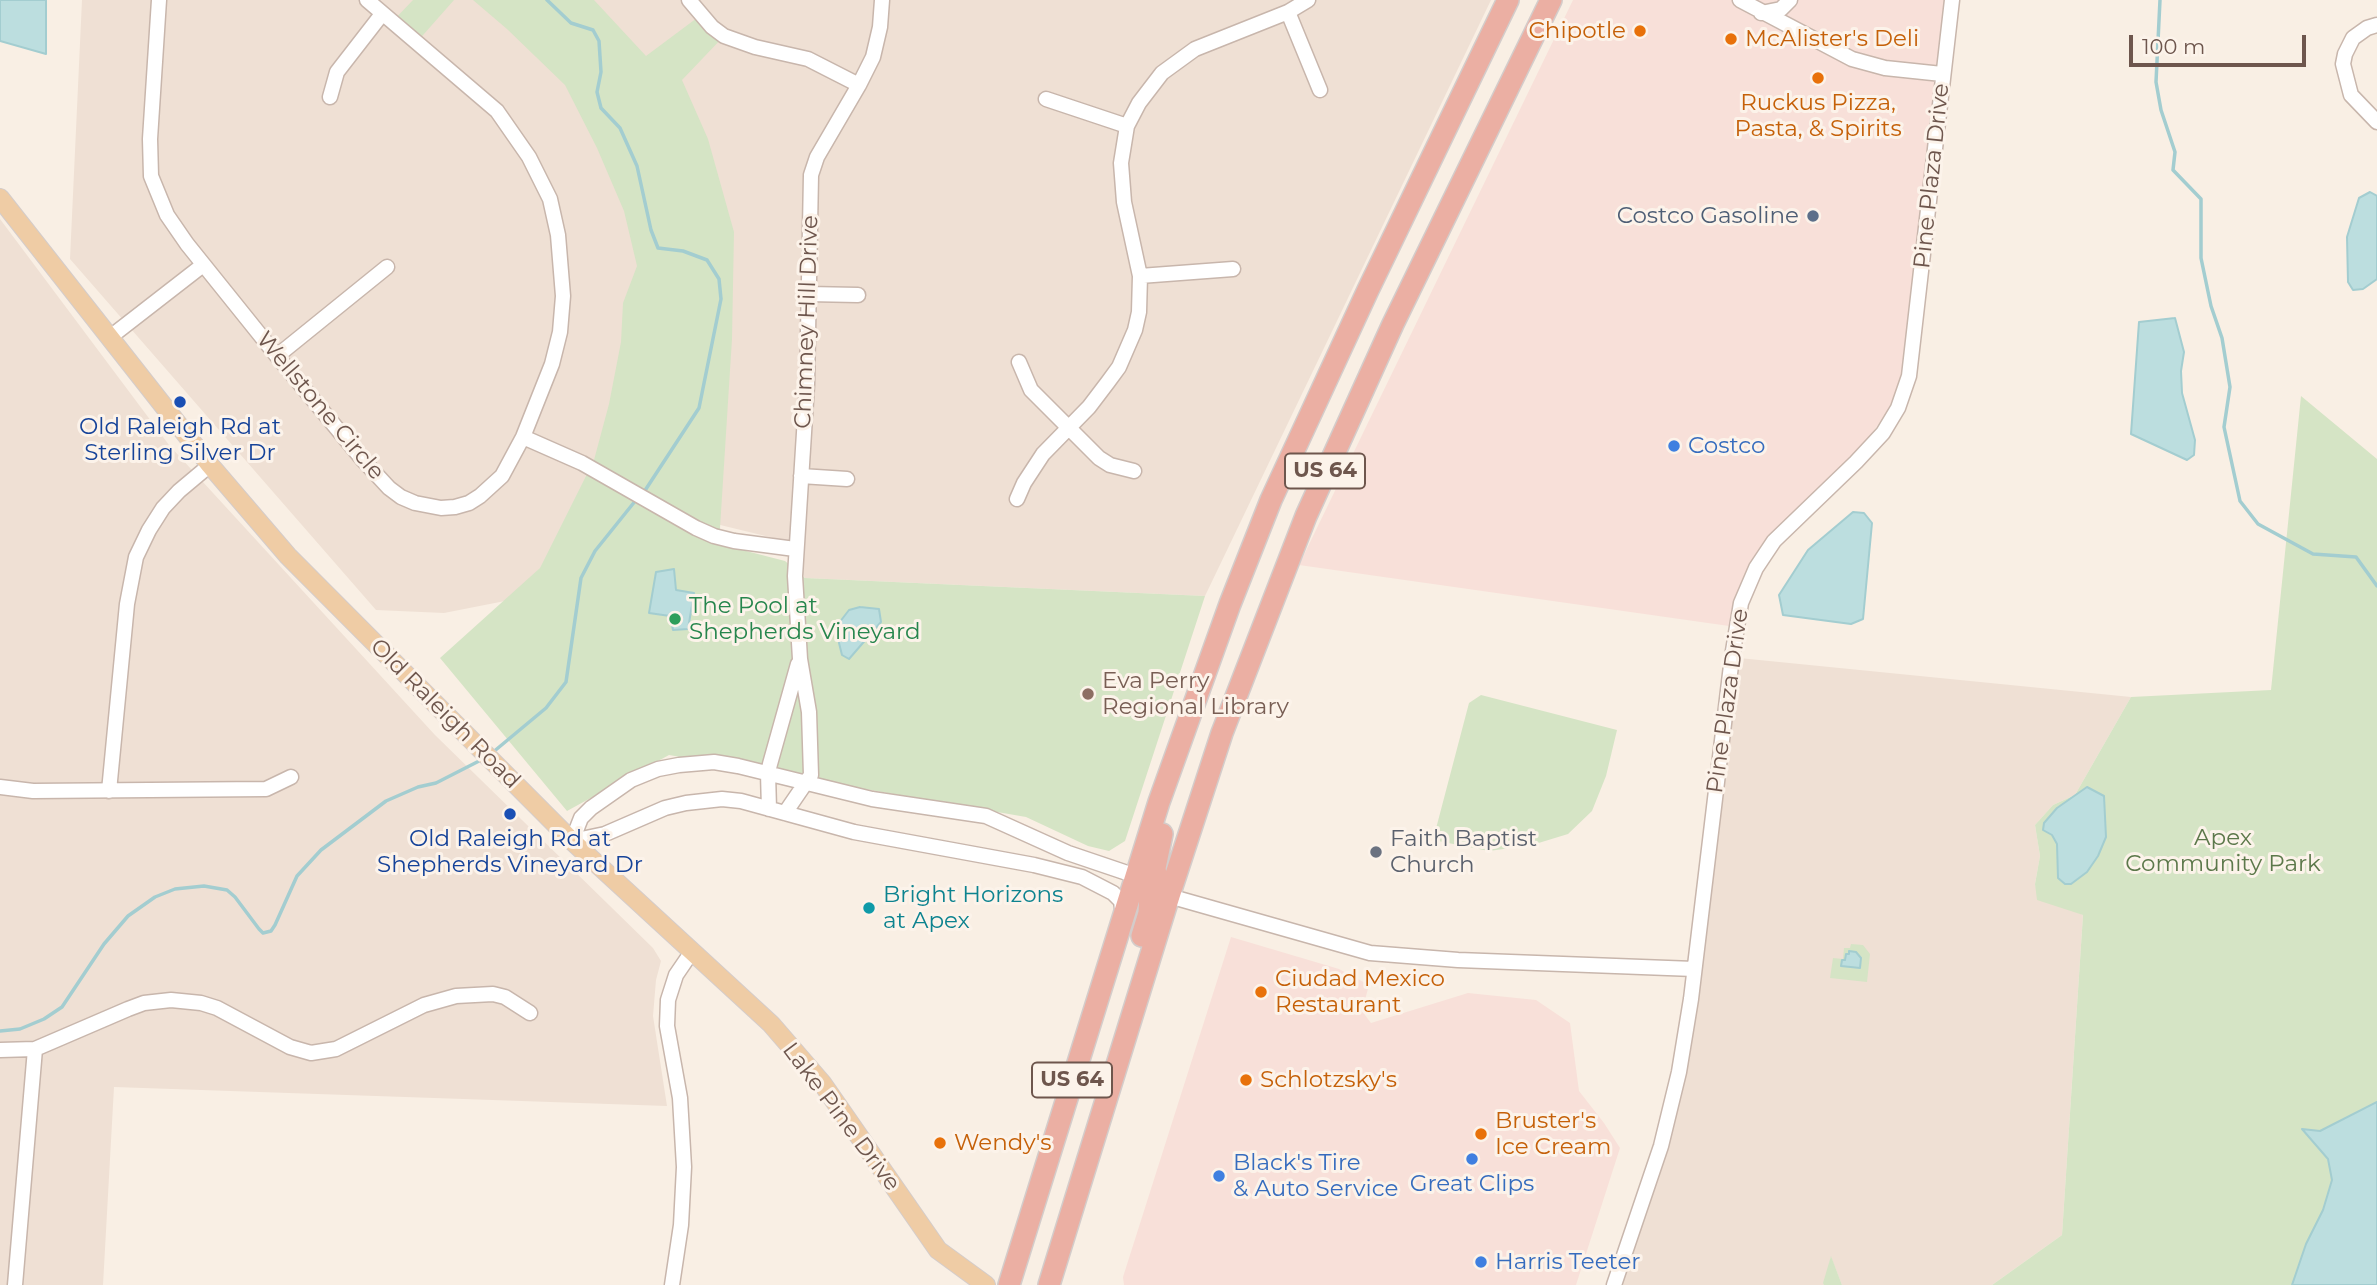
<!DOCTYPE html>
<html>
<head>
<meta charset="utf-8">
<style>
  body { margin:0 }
  #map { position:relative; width:2377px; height:1285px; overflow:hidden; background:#f9efe4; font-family:Montserrat,sans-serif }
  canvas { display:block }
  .scale { position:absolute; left:2129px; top:35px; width:177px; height:32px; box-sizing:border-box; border:4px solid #6e564d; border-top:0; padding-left:9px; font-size:21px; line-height:24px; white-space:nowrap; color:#6e564d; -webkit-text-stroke:5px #fcf3ea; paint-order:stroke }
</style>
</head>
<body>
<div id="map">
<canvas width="2377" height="1285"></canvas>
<div class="scale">100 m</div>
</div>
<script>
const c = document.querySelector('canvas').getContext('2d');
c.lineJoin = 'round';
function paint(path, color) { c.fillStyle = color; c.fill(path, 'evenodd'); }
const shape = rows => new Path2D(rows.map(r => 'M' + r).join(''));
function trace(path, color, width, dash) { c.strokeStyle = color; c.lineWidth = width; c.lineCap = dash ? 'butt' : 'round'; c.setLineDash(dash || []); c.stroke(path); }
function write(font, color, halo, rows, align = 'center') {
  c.font = font + ' Montserrat,sans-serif'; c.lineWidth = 6; c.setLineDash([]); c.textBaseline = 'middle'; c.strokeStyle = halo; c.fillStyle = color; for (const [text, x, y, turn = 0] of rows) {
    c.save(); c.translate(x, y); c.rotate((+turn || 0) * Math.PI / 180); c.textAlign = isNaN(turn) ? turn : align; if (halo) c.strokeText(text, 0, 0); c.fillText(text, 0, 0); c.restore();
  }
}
const residential = shape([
  [82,0,1491,0,1205,596,805,578,782,540,712,523,566,541,510,600,444,613,376,610,70,259],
  [0,219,169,445,435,735,653,948,661,961,656,980,653,1016,667,1106,114,1087,103,1285,0,1285],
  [1729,657,2131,697,2075,795,2053,805,2035,825,2040,856,2035,884,2037,892,2083,915,2062,1235,1992,1285,1842,1285,1831,1257,1824,1285,1613,1285,1660,1150,1694,969]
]);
const commercial = shape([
  [1573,0,1945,0,1902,378,1887,412,1865,443,1776,529,1761,549,1737,596,1729,626,1299,565],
  [1231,937,1339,969,1369,985,1362,1011,1371,1023,1468,993,1536,1000,1570,1023,1579,1091,1604,1123,1620,1148,1576,1285,1124,1285,1123,1277]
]);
const green = shape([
  [413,0,454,0,416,43,392,22],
  [473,0,594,0,646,56,701,15,724,36,682,80,708,139,734,232,732,339,719,544,785,561,805,578,1205,596,1125,841,1109,851,1088,846,1026,817,669,755,567,811,440,658,540,568,594,460,609,404,621,342,623,303,637,266,624,211,597,148,565,85,507,29],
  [2301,396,2377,459,2377,1285,1992,1285,2062,1235,2083,915,2037,900,2035,884,2040,856,2035,825,2053,805,2075,795,2131,697,2271,690],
  [1481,695,1617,730,1606,776,1592,811,1568,834,1532,845,1489,851,1433,840,1469,703],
  [1851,944,1863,945,1870,954,1867,982,1830,978,1833,958,1843,959,1844,948,1850,948],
  [1831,1256,1842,1285,1824,1285,1823,1283]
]);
const water = shape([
  [0,0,46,0,46,54,0,41,0,0],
  [2370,192,2377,196,2377,279,2363,289,2353,290,2348,282,2347,237,2359,198,2370,192],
  [2175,318,2184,352,2181,371,2182,393,2195,440,2194,455,2187,460,2131,434,2139,322,2175,318],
  [1853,512,1864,513,1872,523,1863,619,1851,624,1783,615,1779,595,1808,550,1853,512],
  [674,569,676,590,694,593,688,629,673,630,670,616,649,613,656,572,674,569],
  [860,607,879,609,881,622,849,659,842,655,839,643,839,623,849,610,860,607],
  [2087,787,2104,796,2106,837,2098,856,2087,872,2071,884,2065,884,2058,878,2057,844,2052,835,2043,830,2044,823,2057,808,2087,787],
  [1849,951,1856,952,1861,958,1860,968,1841,966,1842,960,1845,960,1846,954,1849,954,1849,951],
  [2377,1102,2377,1285,2292,1285,2306,1244,2323,1210,2332,1180,2328,1159,2302,1129,2320,1131,2377,1102]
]);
const stream = shape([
  [547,0,571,23,593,30,599,41,601,72,597,92,601,108,620,128,637,166,651,230,658,248,683,251,707,260,719,279,721,299,699,408,644,492],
  [2160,0,2156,82,2161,110,2175,152,2173,170,2201,199,2201,258,2211,306,2222,338,2230,387,2224,427,2240,501,2258,524,2313,554,2356,557,2377,586],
  [492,753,546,708,566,682,581,578,595,551,636,500],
  [0,1031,20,1029,44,1019,62,1007,104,944,128,916,155,897,175,889,204,886,227,890,235,897,259,929,263,933,271,931,275,925,297,876,321,850,386,801,418,787,436,783,483,759]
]);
const minor = shape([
  [159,0,150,139,151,176,167,215,187,244,277,356,363,460,389,488,401,497,415,503,441,508,455,507,469,503,480,496,502,476,523,437,552,364,560,332,563,296,558,235,550,199,529,157,497,111,367,0],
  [689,0,712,27,724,36,755,47,808,59,859,85],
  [1740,0,1852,59,1885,68,1942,74],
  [1288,12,1320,90],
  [1761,13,1781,9,1790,0],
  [2377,25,2367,28,2353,38,2345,54,2343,64,2351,95,2377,122],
  [330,97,337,72,382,14],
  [1046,99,1127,126],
  [1140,276,1233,269],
  [808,294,858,295],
  [109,338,203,265],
  [277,356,387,267],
  [1019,362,1031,390,1099,458,1110,465,1134,471],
  [523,437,582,463,696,528,714,536,734,541,795,549],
  [801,476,847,479],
  [1017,499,1024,483,1043,454,1089,407,1108,382,1119,367,1135,330,1139,312,1140,276,1124,202,1121,163,1127,126,1139,103,1162,73,1195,49,1288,12,1308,0],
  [0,787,33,791,266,789,291,777],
  [109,791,127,604,136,557,149,530,163,508,179,491,210,465],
  [769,809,768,773,770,764,798,664],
  [785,813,811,775,809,712,800,659,795,576,807,385,811,175,817,157,859,85,873,57,880,27,882,0],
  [572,841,581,818,591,808,631,780,658,769,679,765,714,762,738,766,872,799,986,816,1068,853,1136,876],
  [572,841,605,834,665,808,686,803,722,799,741,801,854,832,1034,865,1082,877,1113,893,1121,901,1123,915],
  [1169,896,1370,953,1458,960,1694,969],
  [0,1050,35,1049,128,1009,144,1003,171,1000,201,1003,217,1008,290,1047,311,1053,336,1049,424,1005,456,996,493,994,505,997,530,1013],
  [15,1285,35,1049],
  [672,1285,681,1225,684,1167,680,1098,667,1026,668,1000,676,975,691,953],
  [1614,1285,1661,1146,1679,1072,1691,999,1732,657,1741,603,1756,568,1774,541,1856,462,1883,433,1898,408,1909,376,1952,0]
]);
const major = shape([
  [0,198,210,465,288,556,572,841,771,1024,822,1083,938,1250,986,1285]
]);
const highway = shape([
  [1162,834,1155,868,1157,883,1169,896],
  [1137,877,1145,882,1150,894,1149,913,1142,936],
  [1009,1285,1159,802,1230,604,1271,500,1368,290,1508,0],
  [1049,1285,1169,896,1222,733,1306,516,1393,324,1551,0]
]);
const markers = [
  [1640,31,7,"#e8710a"],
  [1731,39,7,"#e8710a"],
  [1818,78,7,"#e8710a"],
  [1813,216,7,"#5c6f8a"],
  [180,402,7,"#1a4fb4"],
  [1674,446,7,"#3f7fe0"],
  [675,619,7,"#2e9e5b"],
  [1088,694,7,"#8d6e63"],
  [510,814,7,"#1a4fb4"],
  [1376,852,7,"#6b7280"],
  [869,908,7,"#0f9aa8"],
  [1261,992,7,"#e8710a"],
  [1246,1080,7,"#e8710a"],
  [1481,1134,7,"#e8710a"],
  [940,1143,7,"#e8710a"],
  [1472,1159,7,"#3f7fe0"],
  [1219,1176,7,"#3f7fe0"],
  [1481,1262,7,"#3f7fe0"]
];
const shields = [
  [1325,471,80],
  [1072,1080,80]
];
const shieldNames = [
  ["US 64",1325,471],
  ["US 64",1072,1080]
];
const foodNames = [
  ["Chipotle",1626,31,"right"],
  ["McAlister's Deli",1745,39],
  ["Ruckus Pizza,",1818,103,"center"],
  ["Pasta, & Spirits",1818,129,"center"],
  ["Ciudad Mexico",1275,979],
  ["Restaurant",1275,1005],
  ["Schlotzsky's",1260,1080],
  ["Bruster's",1495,1121],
  ["Ice Cream",1495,1147],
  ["Wendy's",954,1143]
];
const streetNames = [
  ["Pine Plaza Drive",1932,176,-84],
  ["Chimney Hill Drive",807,322,-88],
  ["Wellstone Circle",320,406,50],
  ["Pine Plaza Drive",1728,701,-82],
  ["Old Raleigh Road",445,714,45],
  ["Lake Pine Drive",841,1117,53]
];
const serviceNames = [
  ["Costco Gasoline",1799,216]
];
const transitNames = [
  ["Old Raleigh Rd at",180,427],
  ["Sterling Silver Dr",180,453],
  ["Old Raleigh Rd at",510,839],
  ["Shepherds Vineyard Dr",510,865]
];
const shopNames = [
  ["Costco",1688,446],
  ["Black's Tire",1233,1163],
  ["& Auto Service",1233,1189],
  ["Great Clips",1472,1184,"center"],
  ["Harris Teeter",1495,1262]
];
const leisureNames = [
  ["The Pool at",689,606],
  ["Shepherds Vineyard",689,632]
];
const educationNames = [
  ["Eva Perry",1102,681],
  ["Regional Library",1102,707]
];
const parkNames = [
  ["Apex",2223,838],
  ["Community Park",2223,864]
];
const worshipNames = [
  ["Faith Baptist",1390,839],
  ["Church",1390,865]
];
const cultureNames = [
  ["Bright Horizons",883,895],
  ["at Apex",883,921]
];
paint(residential, '#efe0d4');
paint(commercial, '#f8e0d9');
paint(green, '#d5e4c5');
paint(water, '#bcdedf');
trace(water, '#a3cdd0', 2);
trace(stream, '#a3cdd0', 3.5);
trace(minor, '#c8b6ac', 17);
trace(major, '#d4ccca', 20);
trace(highway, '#d4ccca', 24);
trace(minor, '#fff', 14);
trace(major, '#efcca5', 18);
trace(highway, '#ebafa3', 21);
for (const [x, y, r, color] of markers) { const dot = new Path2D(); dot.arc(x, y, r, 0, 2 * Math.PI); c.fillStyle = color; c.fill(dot); trace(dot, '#fcf3ea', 2.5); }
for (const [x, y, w] of shields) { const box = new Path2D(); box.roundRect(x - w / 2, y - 17.5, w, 35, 5); c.fillStyle = '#fcf3ea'; c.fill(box); trace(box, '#6e564d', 2); }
write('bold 21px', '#6e564d', null, shieldNames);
write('23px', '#c56008', '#fcf3ea', foodNames, 'left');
write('23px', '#6e564d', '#fcf3ea', streetNames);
write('23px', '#4e5e75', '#fcf3ea', serviceNames, 'right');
write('23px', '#164399', '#fcf3ea', transitNames);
write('23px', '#366cbe', '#fcf3ea', shopNames, 'left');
write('23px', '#27864d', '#fcf3ea', leisureNames, 'left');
write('23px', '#785e54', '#fcf3ea', educationNames, 'left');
write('23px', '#5c784a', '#fcf3ea', parkNames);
write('23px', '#5b616d', '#fcf3ea', worshipNames, 'left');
write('23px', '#0d838f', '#fcf3ea', cultureNames, 'left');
</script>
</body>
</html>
